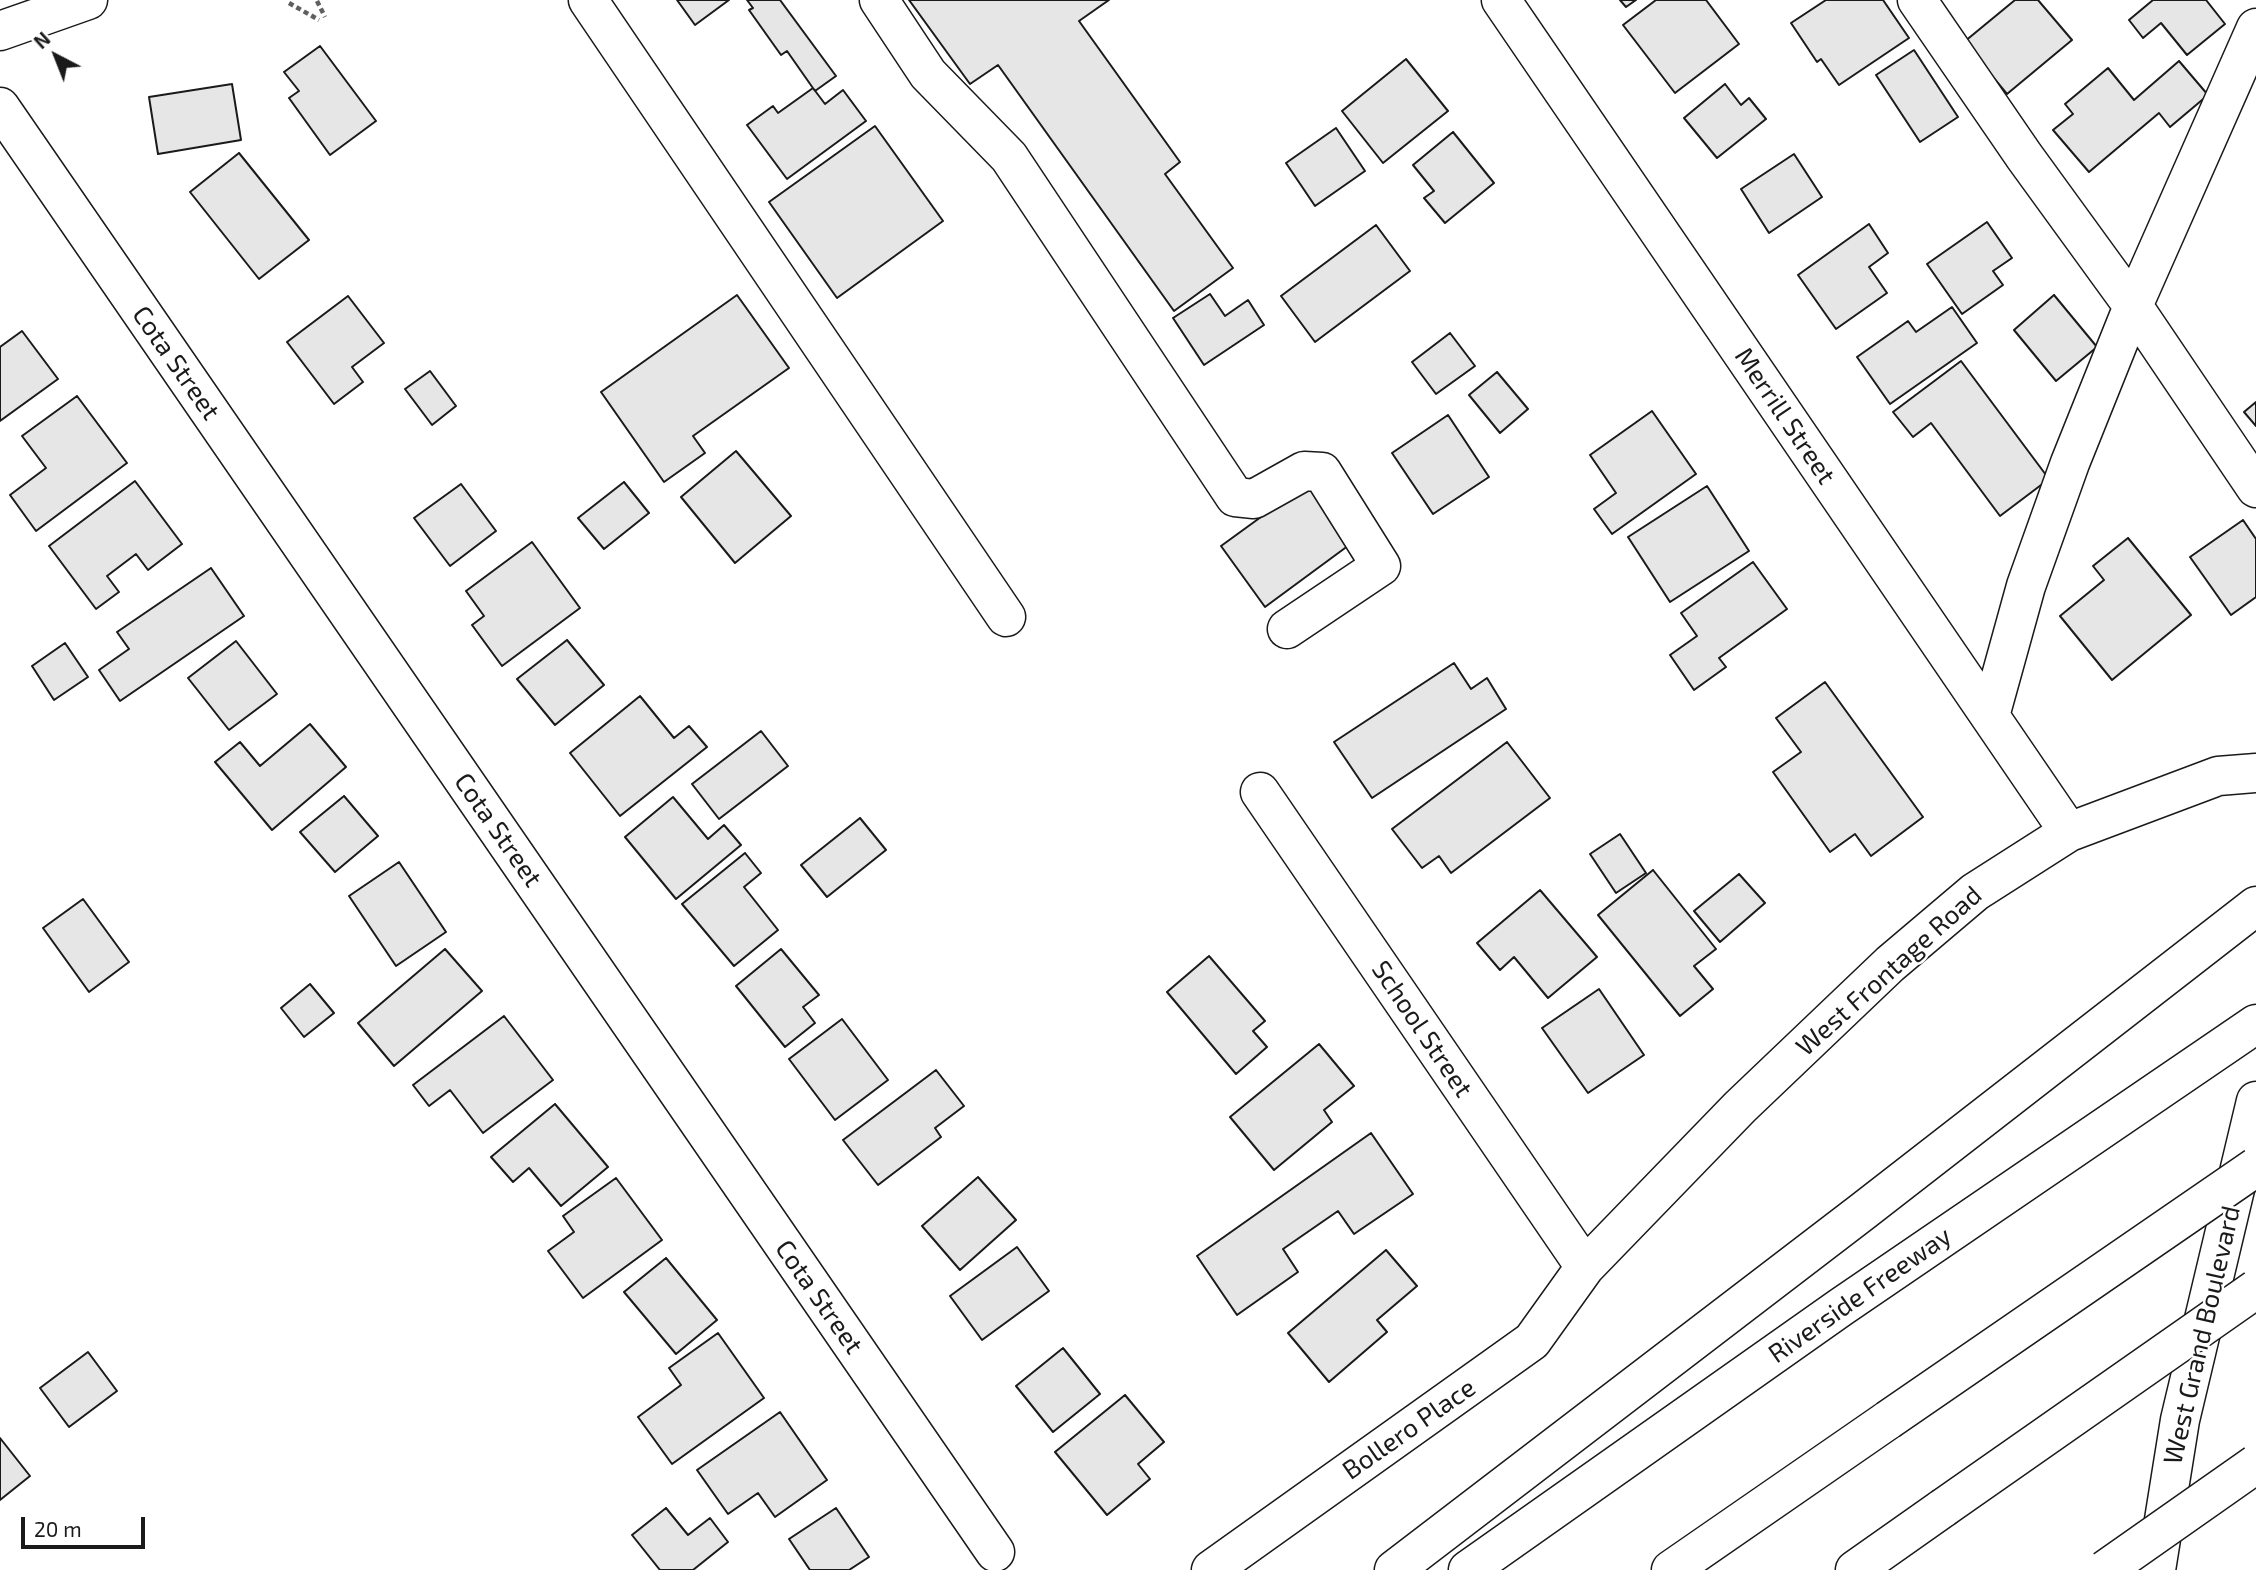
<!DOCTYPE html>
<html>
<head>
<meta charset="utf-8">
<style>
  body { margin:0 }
  #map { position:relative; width:2256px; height:1570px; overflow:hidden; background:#fff; font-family:"Exo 2",sans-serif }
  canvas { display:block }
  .north { position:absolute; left:21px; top:21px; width:70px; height:70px; -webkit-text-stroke:5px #fff; paint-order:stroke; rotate:318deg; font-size:19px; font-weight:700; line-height:28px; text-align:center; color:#1a1a1a }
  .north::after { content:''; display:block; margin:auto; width:24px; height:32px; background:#1a1a1a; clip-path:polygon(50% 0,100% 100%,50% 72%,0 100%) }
  .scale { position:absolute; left:21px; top:1517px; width:124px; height:32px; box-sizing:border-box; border:4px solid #1a1a1a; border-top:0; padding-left:9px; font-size:21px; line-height:24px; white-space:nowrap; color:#1a1a1a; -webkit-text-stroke:5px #fff; paint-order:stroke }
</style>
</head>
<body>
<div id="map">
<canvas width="2256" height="1570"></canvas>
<div class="north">N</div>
<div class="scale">20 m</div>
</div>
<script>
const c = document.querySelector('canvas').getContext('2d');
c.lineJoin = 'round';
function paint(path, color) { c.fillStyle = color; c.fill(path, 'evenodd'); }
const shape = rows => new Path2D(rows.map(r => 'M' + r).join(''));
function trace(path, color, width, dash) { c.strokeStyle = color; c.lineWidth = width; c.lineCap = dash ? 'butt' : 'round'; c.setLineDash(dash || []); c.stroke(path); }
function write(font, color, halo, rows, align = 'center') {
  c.font = font + ' "Exo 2",sans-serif'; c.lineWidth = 5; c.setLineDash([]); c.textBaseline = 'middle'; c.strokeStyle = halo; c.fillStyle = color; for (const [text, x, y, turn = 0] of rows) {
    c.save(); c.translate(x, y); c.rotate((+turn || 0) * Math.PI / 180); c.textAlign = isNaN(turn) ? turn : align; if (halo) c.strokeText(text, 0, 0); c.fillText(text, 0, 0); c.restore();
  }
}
const building = shape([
  [677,0,729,0,695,25,677,0],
  [747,0,780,0,836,76,815,91,787,51,781,55,749,10,753,8,747,0],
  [909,0,1109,0,1079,21,1180,162,1165,174,1233,268,1174,311,998,65,970,84,909,0],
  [1620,0,1636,0,1626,7,1620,0],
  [1656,0,1706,0,1739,44,1675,93,1623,25,1656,0],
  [1826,0,1883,0,1909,38,1839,85,1821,59,1817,62,1791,23,1826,0],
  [2015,0,2038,0,2072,40,2007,94,1964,42,2015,0],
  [2153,0,2206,0,2225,24,2187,55,2161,23,2143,38,2129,20,2153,0],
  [320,46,376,121,330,155,289,98,299,91,284,72,320,46],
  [1914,50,1958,117,1920,142,1876,75,1914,50],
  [1406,59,1448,111,1383,163,1342,111,1406,59],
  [2179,61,2208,95,2170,127,2159,113,2089,172,2053,130,2073,114,2065,104,2108,68,2134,100,2179,61],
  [232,84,241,140,158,154,149,97,232,84],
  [1725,84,1741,105,1749,98,1766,119,1717,158,1684,118,1725,84],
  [813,88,825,104,843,90,866,121,787,179,747,125,773,106,778,113,813,88],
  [875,126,943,221,837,298,769,202,875,126],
  [1336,128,1365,171,1315,206,1286,163,1336,128],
  [1453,132,1494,183,1445,223,1424,198,1434,191,1413,165,1453,132],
  [239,153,309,240,259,279,190,192,239,153],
  [1794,154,1822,197,1769,233,1741,189,1794,154],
  [1987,222,2012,258,1993,271,2003,285,1962,314,1927,264,1987,222],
  [1869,224,1888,253,1869,267,1887,293,1836,329,1798,275,1869,224],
  [1376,225,1410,271,1315,342,1281,296,1376,225],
  [1210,294,1225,316,1248,300,1264,325,1204,365,1173,318,1210,294],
  [737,295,789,368,693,436,705,453,664,482,601,392,737,295],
  [2054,295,2097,347,2056,381,2014,330,2054,295],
  [348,296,384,343,352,367,363,382,334,404,287,342,348,296],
  [1952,307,1977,343,1890,404,1857,357,1908,321,1916,332,1952,307],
  [22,331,58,379,0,421,0,347,22,331],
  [1450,333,1475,366,1436,394,1412,362,1450,333],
  [1961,361,2049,479,2000,516,1931,423,1913,437,1893,412,1961,361],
  [430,371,456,406,432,425,405,389,430,371],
  [1497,372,1528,409,1500,433,1469,395,1497,372],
  [77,396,127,463,36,531,10,495,46,468,22,436,77,396],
  [2256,402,2256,426,2244,412,2256,402],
  [1652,411,1696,474,1612,534,1594,509,1616,493,1590,455,1652,411],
  [1448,415,1489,477,1433,514,1392,453,1448,415],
  [736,451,791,516,735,563,681,497,736,451],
  [1316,477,1360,537,1265,607,1221,546,1316,477],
  [135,481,182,544,148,570,136,554,107,576,119,592,96,609,49,546,135,481],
  [624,482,649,513,604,549,578,518,624,482],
  [461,484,496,531,450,566,414,518,461,484],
  [1707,486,1749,551,1670,602,1628,537,1707,486],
  [2243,520,2256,539,2256,597,2231,615,2190,557,2243,520],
  [2128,538,2191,615,2112,680,2060,616,2104,580,2093,566,2128,538],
  [532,542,580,608,502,666,472,625,484,616,466,591,532,542],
  [1753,562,1787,609,1719,658,1726,667,1694,690,1670,655,1697,636,1681,613,1753,562],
  [211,568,244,616,120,701,99,670,129,649,117,632,211,568],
  [567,640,604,685,555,725,517,679,567,640],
  [236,641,277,694,229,730,188,678,236,641],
  [65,643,88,677,54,700,32,666,65,643],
  [1454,663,1471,689,1487,678,1506,709,1372,798,1334,742,1454,663],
  [1825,682,1923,817,1871,856,1855,834,1830,852,1773,772,1801,752,1776,718,1825,682],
  [640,696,674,738,689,726,707,747,620,816,570,753,640,696],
  [310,724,346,767,272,830,215,762,240,742,260,766,310,724],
  [761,731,788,766,719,819,692,784,761,731],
  [1507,742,1550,798,1451,873,1439,856,1422,868,1392,829,1507,742],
  [344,796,378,836,335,872,300,832,344,796],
  [673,797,708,839,724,825,741,845,676,899,625,837,673,797],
  [860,818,886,850,827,897,801,865,860,818],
  [1620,834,1646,873,1616,893,1590,854,1620,834],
  [745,853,761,873,744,887,778,930,734,966,682,904,745,853],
  [399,862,446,932,396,966,349,896,399,862],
  [1653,870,1716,949,1694,966,1713,989,1680,1016,1598,915,1653,870],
  [1739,874,1765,903,1720,942,1694,911,1739,874],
  [1540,890,1597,957,1548,998,1514,957,1500,970,1477,943,1540,890],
  [83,899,129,962,89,992,43,928,83,899],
  [445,949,482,991,394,1066,358,1023,445,949],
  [781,949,819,995,803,1007,815,1023,785,1047,736,986,781,949],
  [1209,956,1265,1021,1253,1031,1267,1047,1236,1074,1167,992,1209,956],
  [310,984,334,1013,304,1037,281,1008,310,984],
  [1599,989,1644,1055,1588,1093,1542,1028,1599,989],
  [504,1016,553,1080,483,1133,450,1090,429,1106,413,1085,504,1016],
  [842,1019,888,1080,835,1120,789,1059,842,1019],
  [1319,1044,1354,1086,1324,1110,1332,1122,1274,1170,1230,1117,1319,1044],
  [936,1070,964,1106,935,1128,941,1137,878,1185,843,1140,936,1070],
  [555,1104,608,1167,561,1206,529,1168,513,1182,491,1157,555,1104],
  [1371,1133,1413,1194,1354,1234,1338,1211,1283,1249,1298,1272,1237,1315,1197,1256,1371,1133],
  [978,1177,1016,1220,960,1270,922,1226,978,1177],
  [616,1178,662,1240,583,1298,548,1251,574,1232,563,1216,616,1178],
  [1017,1247,1049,1291,982,1340,950,1296,1017,1247],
  [1386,1250,1417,1286,1377,1320,1387,1332,1329,1382,1288,1333,1386,1250],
  [666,1258,717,1320,676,1354,624,1292,666,1258],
  [718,1333,764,1398,672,1464,638,1417,681,1385,669,1368,718,1333],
  [1063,1348,1100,1394,1053,1432,1016,1386,1063,1348],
  [88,1352,117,1391,69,1427,40,1388,88,1352],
  [1125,1395,1164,1442,1138,1464,1150,1479,1107,1515,1055,1452,1125,1395],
  [780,1412,827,1480,775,1517,758,1493,728,1514,697,1470,780,1412],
  [0,1438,30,1476,0,1500,0,1438],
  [666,1508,688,1535,710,1518,728,1542,693,1570,660,1570,632,1535,666,1508],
  [836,1508,869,1557,849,1570,810,1570,789,1539,836,1508]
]);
const path = shape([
  [317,1,325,17],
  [289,3,319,20]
]);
const minor = shape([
  [588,0,1006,617],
  [879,0,928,74,1009,157,1235,497,1254,499,1304,471,1322,472,1381,566,1287,629],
  [1501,0,2069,832],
  [1917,0,2024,156,2133,306,2256,488],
  [0,107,995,1552],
  [1990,716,2026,586,2070,463,2133,306,2256,28],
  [1260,792,1585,1267],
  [1211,1570,1532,1341,1585,1267,1740,1107,1890,964,1975,892,2069,832,2218,776,2256,773]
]);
const major = shape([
  [0,31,88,0],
  [2156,1570,2180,1420,2256,1101]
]);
const highway = shape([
  [1394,1570,1862,1212,2256,906],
  [1468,1570,1841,1307,2256,1024],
  [1671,1570,1888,1420],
  [1855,1570,1943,1508]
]);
const highwayBridge = shape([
  [1888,1420,2256,1167],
  [1943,1508,2256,1289],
  [2105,1570,2256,1464]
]);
const streetNames = [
  ["Cota Street",176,363,55],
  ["Merrill Street",1785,416,56],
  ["Cota Street",498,830,55],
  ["West Frontage Road",1889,971,-42],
  ["School Street",1422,1029,56],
  ["Riverside Freeway",1860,1295,-35],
  ["Cota Street",819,1297,55],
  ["West Grand Boulevard",2202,1335,-77],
  ["Bollero Place",1409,1429,-35]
];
paint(building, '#e6e6e6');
trace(building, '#1a1a1a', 2);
trace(minor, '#1a1a1a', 41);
trace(major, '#1a1a1a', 41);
trace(highway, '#1a1a1a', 41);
trace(path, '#5f5f5f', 4.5, [5, 3.5]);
trace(minor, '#fff', 38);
trace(major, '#fff', 38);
trace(highway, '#fff', 38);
trace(highwayBridge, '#1a1a1a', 41, []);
trace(highwayBridge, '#fff', 38);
write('26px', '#1a1a1a', '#fff', streetNames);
</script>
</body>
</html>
